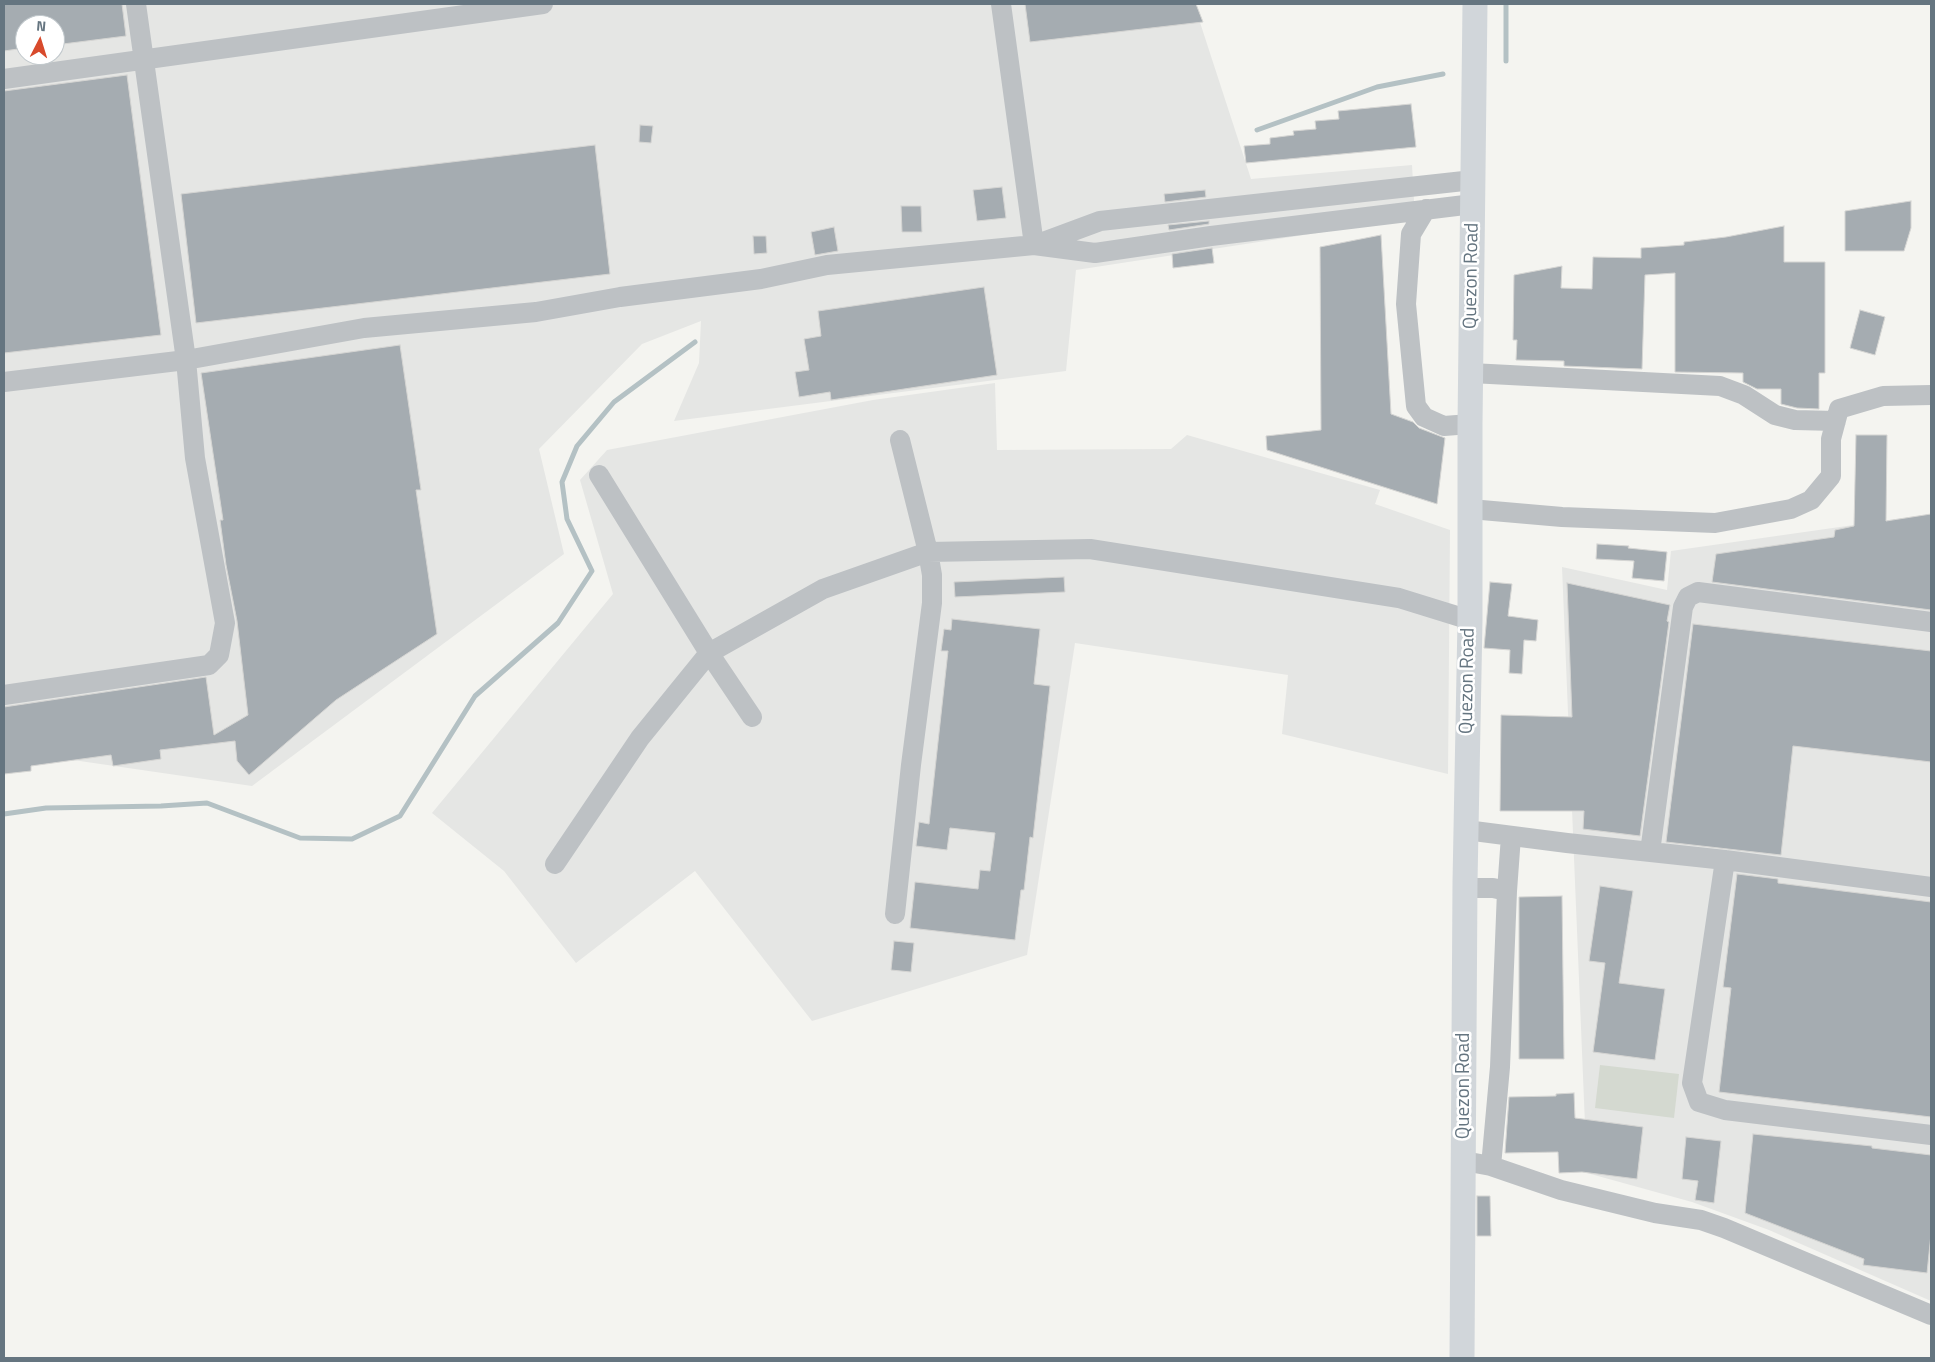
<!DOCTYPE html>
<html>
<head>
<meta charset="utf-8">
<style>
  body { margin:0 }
  #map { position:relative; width:1935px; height:1362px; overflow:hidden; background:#f4f4f0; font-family:"Titillium Web",sans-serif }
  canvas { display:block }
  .frame { position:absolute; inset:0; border:5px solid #657580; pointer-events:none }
  .north { position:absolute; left:15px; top:15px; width:50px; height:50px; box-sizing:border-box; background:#fff; border:1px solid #c1c8cc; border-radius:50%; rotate:5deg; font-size:14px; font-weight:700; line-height:20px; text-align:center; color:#657580 }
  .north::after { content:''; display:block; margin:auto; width:18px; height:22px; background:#d84a2c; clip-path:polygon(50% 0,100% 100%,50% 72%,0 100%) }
</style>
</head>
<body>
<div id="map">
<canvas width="1935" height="1362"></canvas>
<div class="frame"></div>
<div class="north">N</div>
</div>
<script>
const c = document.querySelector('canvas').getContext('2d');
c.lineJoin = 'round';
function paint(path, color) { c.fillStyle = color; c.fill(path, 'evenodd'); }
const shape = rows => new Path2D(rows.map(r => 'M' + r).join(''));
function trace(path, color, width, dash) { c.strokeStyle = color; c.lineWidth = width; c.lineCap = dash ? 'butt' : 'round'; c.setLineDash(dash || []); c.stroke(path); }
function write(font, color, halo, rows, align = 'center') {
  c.font = font + ' "Titillium Web",sans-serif'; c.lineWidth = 5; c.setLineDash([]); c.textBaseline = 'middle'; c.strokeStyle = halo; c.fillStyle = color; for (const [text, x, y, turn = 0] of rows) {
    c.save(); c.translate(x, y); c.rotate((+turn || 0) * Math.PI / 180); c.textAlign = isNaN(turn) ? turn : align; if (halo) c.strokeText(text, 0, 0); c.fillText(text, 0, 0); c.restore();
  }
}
const built = shape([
  [4,4,1194,4,1251,179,1412,165,1415,218,1076,270,1066,371,674,421,699,363,701,321,642,344,539,449,564,554,252,786,4,750],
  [25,25,55,25,55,55,25,55],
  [995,383,997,450,1171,449,1187,435,1380,490,1375,504,1450,530,1448,774,1282,734,1288,675,1075,643,1027,955,812,1021,695,871,576,963,504,871,432,813,613,594,580,480,607,450,873,400],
  [1931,514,1931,1301,1769,1230,1692,1202,1587,1173,1562,567,1667,590,1671,551]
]);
const green = shape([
  [1600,1065,1679,1074,1674,1118,1595,1108]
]);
const stream = shape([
  [1506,61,1506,4],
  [1257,130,1377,87,1443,74],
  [4,814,46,808,161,806,207,803,300,838,352,839,400,816,475,696,558,623,592,571,567,519,562,482,577,446,614,402,695,342]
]);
const building = shape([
  [4,4,122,4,126,36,55,45,55,25,25,25,25,48,4,51,4,4],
  [1025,4,1196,4,1203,22,1030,42,1025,4],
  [127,75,161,335,4,353,4,91,127,75],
  [1411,104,1416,147,1246,163,1244,146,1270,144,1270,138,1294,135,1293,131,1316,129,1315,121,1339,119,1338,111,1411,104],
  [640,125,653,126,651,143,639,142,640,125],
  [595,145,610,274,196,323,181,194,595,145],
  [1002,187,1006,218,977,221,973,190,1002,187],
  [1205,190,1206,197,1165,202,1164,194,1205,190],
  [1911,201,1911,228,1904,251,1845,251,1845,211,1911,201],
  [901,206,921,206,922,232,902,232,901,206],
  [1209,221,1209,224,1169,230,1168,225,1209,221],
  [1784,226,1784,262,1825,262,1825,373,1819,373,1819,409,1797,408,1781,404,1781,389,1757,389,1743,382,1743,373,1675,372,1675,273,1645,275,1642,369,1564,366,1564,361,1516,360,1517,340,1513,340,1514,275,1562,266,1561,288,1592,289,1593,257,1641,258,1641,248,1684,245,1684,242,1726,237,1784,226],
  [834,227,838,251,815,255,811,232,834,227],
  [1381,235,1391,414,1413,422,1419,428,1445,438,1437,504,1267,450,1266,436,1321,430,1320,247,1381,235],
  [753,236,766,236,767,253,754,254,753,236],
  [1212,248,1214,263,1173,268,1172,254,1212,248],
  [984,287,997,375,831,400,830,392,799,397,795,372,809,370,804,339,821,336,818,311,984,287],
  [1860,310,1885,317,1875,355,1850,348,1860,310],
  [400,345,421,490,416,490,437,634,336,700,249,775,237,761,235,741,160,750,161,759,113,766,111,755,31,766,31,771,4,774,4,707,206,677,214,735,248,715,237,621,226,565,220,520,223,520,201,373,400,345],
  [1856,435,1887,435,1886,521,1931,514,1931,610,1712,582,1716,554,1834,537,1835,530,1854,526,1856,435],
  [1597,544,1629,546,1628,548,1667,552,1664,581,1632,578,1634,561,1596,559,1597,544],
  [1064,577,1065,592,955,597,954,582,1064,577],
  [1490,582,1512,584,1508,616,1538,620,1536,641,1524,640,1522,674,1509,673,1510,650,1484,648,1490,582],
  [1567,583,1670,605,1667,621,1669,622,1640,836,1583,829,1584,811,1500,811,1501,715,1572,717,1567,583],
  [952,619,1040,629,1034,684,1050,686,1033,838,1030,837,1024,890,1021,890,1015,940,910,928,915,882,978,889,980,870,990,871,995,833,950,828,947,850,916,846,919,822,929,824,948,651,941,651,944,629,951,630,952,619],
  [1693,624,1931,651,1931,762,1793,746,1781,855,1666,842,1693,624],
  [1737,874,1778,879,1778,883,1931,902,1931,1117,1719,1092,1731,988,1723,987,1737,874],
  [1600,886,1633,891,1619,983,1665,989,1655,1060,1593,1052,1605,963,1589,961,1600,886],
  [1562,896,1564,1059,1519,1059,1519,897,1562,896],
  [894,941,914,943,911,972,891,970,894,941],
  [1574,1093,1575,1118,1643,1127,1637,1179,1582,1172,1559,1173,1558,1152,1505,1153,1509,1097,1556,1096,1556,1094,1574,1093],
  [1753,1134,1872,1146,1872,1148,1931,1155,1931,1234,1927,1273,1863,1265,1864,1259,1745,1213,1753,1134],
  [1686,1137,1721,1141,1714,1203,1695,1200,1698,1181,1682,1179,1686,1137],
  [1477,1196,1490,1196,1491,1236,1477,1236,1477,1196]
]);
const minor = shape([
  [1001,4,1034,245],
  [4,79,543,4],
  [1426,209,1411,234,1406,304,1416,406,1424,417,1444,426,1470,424],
  [1038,244,1100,221,1473,180],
  [1471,373,1720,386,1744,395,1775,415,1795,420,1836,421],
  [4,382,186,360,136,4],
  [599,475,709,653,752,717],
  [1470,509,1562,517,1715,523,1791,509,1811,500,1831,476,1831,439,1839,409,1883,396,1931,395],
  [4,695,209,665,219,655,225,623,195,458,186,360,364,328,536,312,620,297,761,279,827,265,1034,245,1095,253,1211,236,1473,204],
  [1466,830,1567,843,1725,860,1931,887],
  [1650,852,1683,607,1688,597,1698,592,1931,622],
  [1725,860,1692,1083,1699,1102,1725,1110,1931,1135],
  [555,864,640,738,709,653,823,589,928,552,1090,549,1399,598,1470,620],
  [1465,888,1493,888,1507,891,1500,1067,1491,1166],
  [1507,891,1511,836],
  [895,914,911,765,932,603,932,575,928,552,900,440],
  [1464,1161,1491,1166,1561,1190,1655,1213,1701,1220,1724,1228,1931,1315]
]);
const major = shape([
  [1462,1358,1465,882,1470,620,1470,424,1475,4]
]);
const streetNames = [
  ["Quezon Road",1472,276,-89],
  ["Quezon Road",1468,681,-89],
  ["Quezon Road",1464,1086,-90]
];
paint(built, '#e5e6e4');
paint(green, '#d4d9d0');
trace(stream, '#b4c1c4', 5);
paint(building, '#a5acb1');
trace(building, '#d5d5d3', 1);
trace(minor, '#bdc1c4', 20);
trace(major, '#d1d6da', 25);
write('19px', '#657580', '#fff', streetNames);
</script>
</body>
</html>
